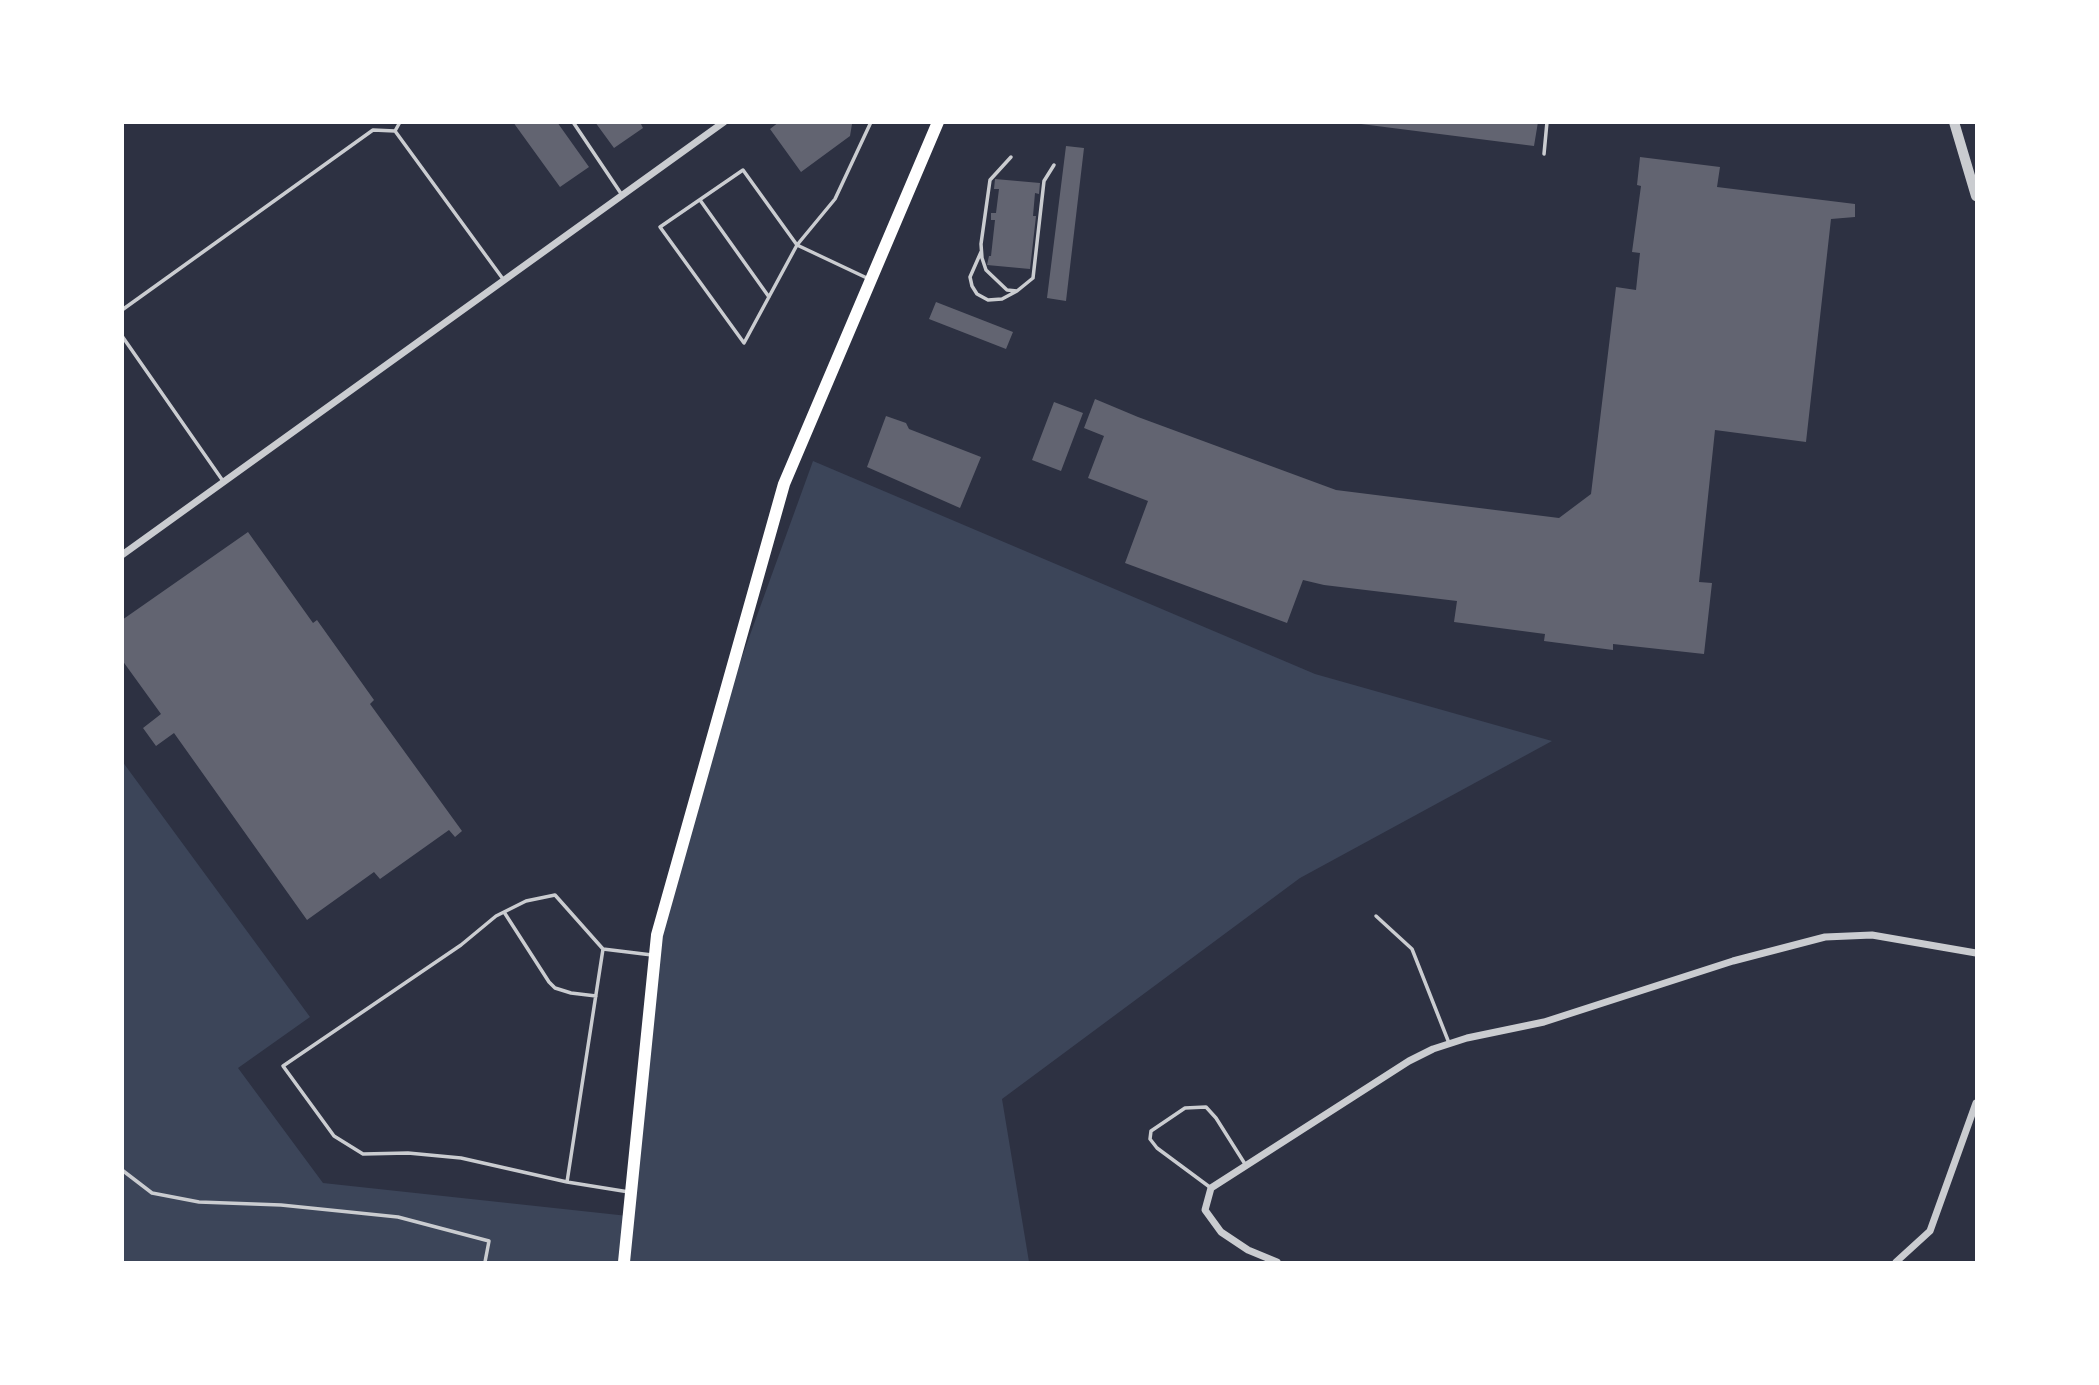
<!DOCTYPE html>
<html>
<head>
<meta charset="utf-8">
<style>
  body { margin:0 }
  #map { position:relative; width:2099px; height:1385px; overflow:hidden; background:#2d3142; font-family:Quicksand,sans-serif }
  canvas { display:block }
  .frame { position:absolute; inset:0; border:124px solid #fff; pointer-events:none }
</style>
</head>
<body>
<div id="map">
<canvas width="2099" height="1385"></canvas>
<div class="frame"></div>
</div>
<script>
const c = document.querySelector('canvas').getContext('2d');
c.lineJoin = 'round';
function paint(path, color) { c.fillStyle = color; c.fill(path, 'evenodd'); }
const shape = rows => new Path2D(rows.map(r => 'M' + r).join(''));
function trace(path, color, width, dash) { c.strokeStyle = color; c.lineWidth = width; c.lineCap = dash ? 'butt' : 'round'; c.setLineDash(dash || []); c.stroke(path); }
const green = shape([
  [813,461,1315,674,1552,741,1300,878,1002,1099,1029,1262,123,1262,122,761,310,1017,238,1068,323,1183,628,1216,657,935,713,737]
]);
const building = shape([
  [513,122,557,122,589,167,560,187],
  [595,122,640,122,643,128,614,148],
  [779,122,851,122,852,124,850,136,801,172,770,129],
  [1361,122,1538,122,1534,146,1361,124],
  [1066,146,1084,148,1066,301,1047,298],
  [1640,157,1720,167,1717,187,1855,204,1855,217,1831,219,1806,442,1715,430,1699,582,1712,583,1704,654,1613,644,1613,650,1544,641,1545,634,1454,622,1457,601,1324,585,1303,580,1287,623,1125,563,1148,501,1088,478,1104,436,1084,428,1095,399,1138,417,1336,490,1559,518,1591,494,1616,287,1636,290,1640,253,1632,252,1641,186,1637,185],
  [995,179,1040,183,1039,194,1035,193,1033,216,1036,216,1030,269,987,265,989,256,991,256,995,220,991,220,991,213,996,213,999,189,994,189],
  [936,302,1013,332,1006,349,929,319],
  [1054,402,1083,413,1061,471,1032,460],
  [886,416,906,423,909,429,981,457,960,508,867,467],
  [248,532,313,623,317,620,374,700,370,704,462,831,455,837,449,830,380,879,374,872,307,920,174,733,156,746,143,728,161,714,122,660,122,620]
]);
const service = shape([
  [573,122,622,195],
  [395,131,400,122],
  [1544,154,1547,122],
  [1011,157,990,180,981,244,982,258,986,270,1007,290,1017,291,1033,278,1044,181,1054,165],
  [700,200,769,297],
  [981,252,970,277,972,286,977,294,988,300,1002,299,1017,291],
  [869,279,797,245,743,170,660,227,744,343,797,245,835,199,871,122],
  [122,310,373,130,395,131,503,279],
  [122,336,223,481],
  [504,912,549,982,555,988,571,993,596,996],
  [1376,916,1412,949,1449,1043],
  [603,949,555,895,526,901,496,916,461,945,283,1066,334,1136,363,1154,408,1153,461,1158,567,1182,629,1192],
  [122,1170,152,1193,199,1202,281,1205,398,1217,489,1241,485,1262],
  [567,1182,603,949,652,955],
  [1211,1188,1157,1148,1150,1139,1151,1131,1185,1108,1206,1107,1216,1118,1245,1164]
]);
const minor = shape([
  [122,555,724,122],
  [1277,1262,1248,1250,1221,1232,1205,1210,1211,1188,1409,1061,1433,1049,1467,1038,1544,1022,1733,961,1825,937,1872,935,1976,953],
  [1896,1262,1930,1231,1976,1103]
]);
const tertiary = shape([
  [1954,122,1976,196]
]);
const primary = shape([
  [624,1262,657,935,784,484,938,122]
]);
paint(green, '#3c4559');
paint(building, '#626471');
trace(service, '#caccd0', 3.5);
trace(minor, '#caccd0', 7);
trace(tertiary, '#caccd0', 10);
trace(primary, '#fff', 12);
</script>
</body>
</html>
